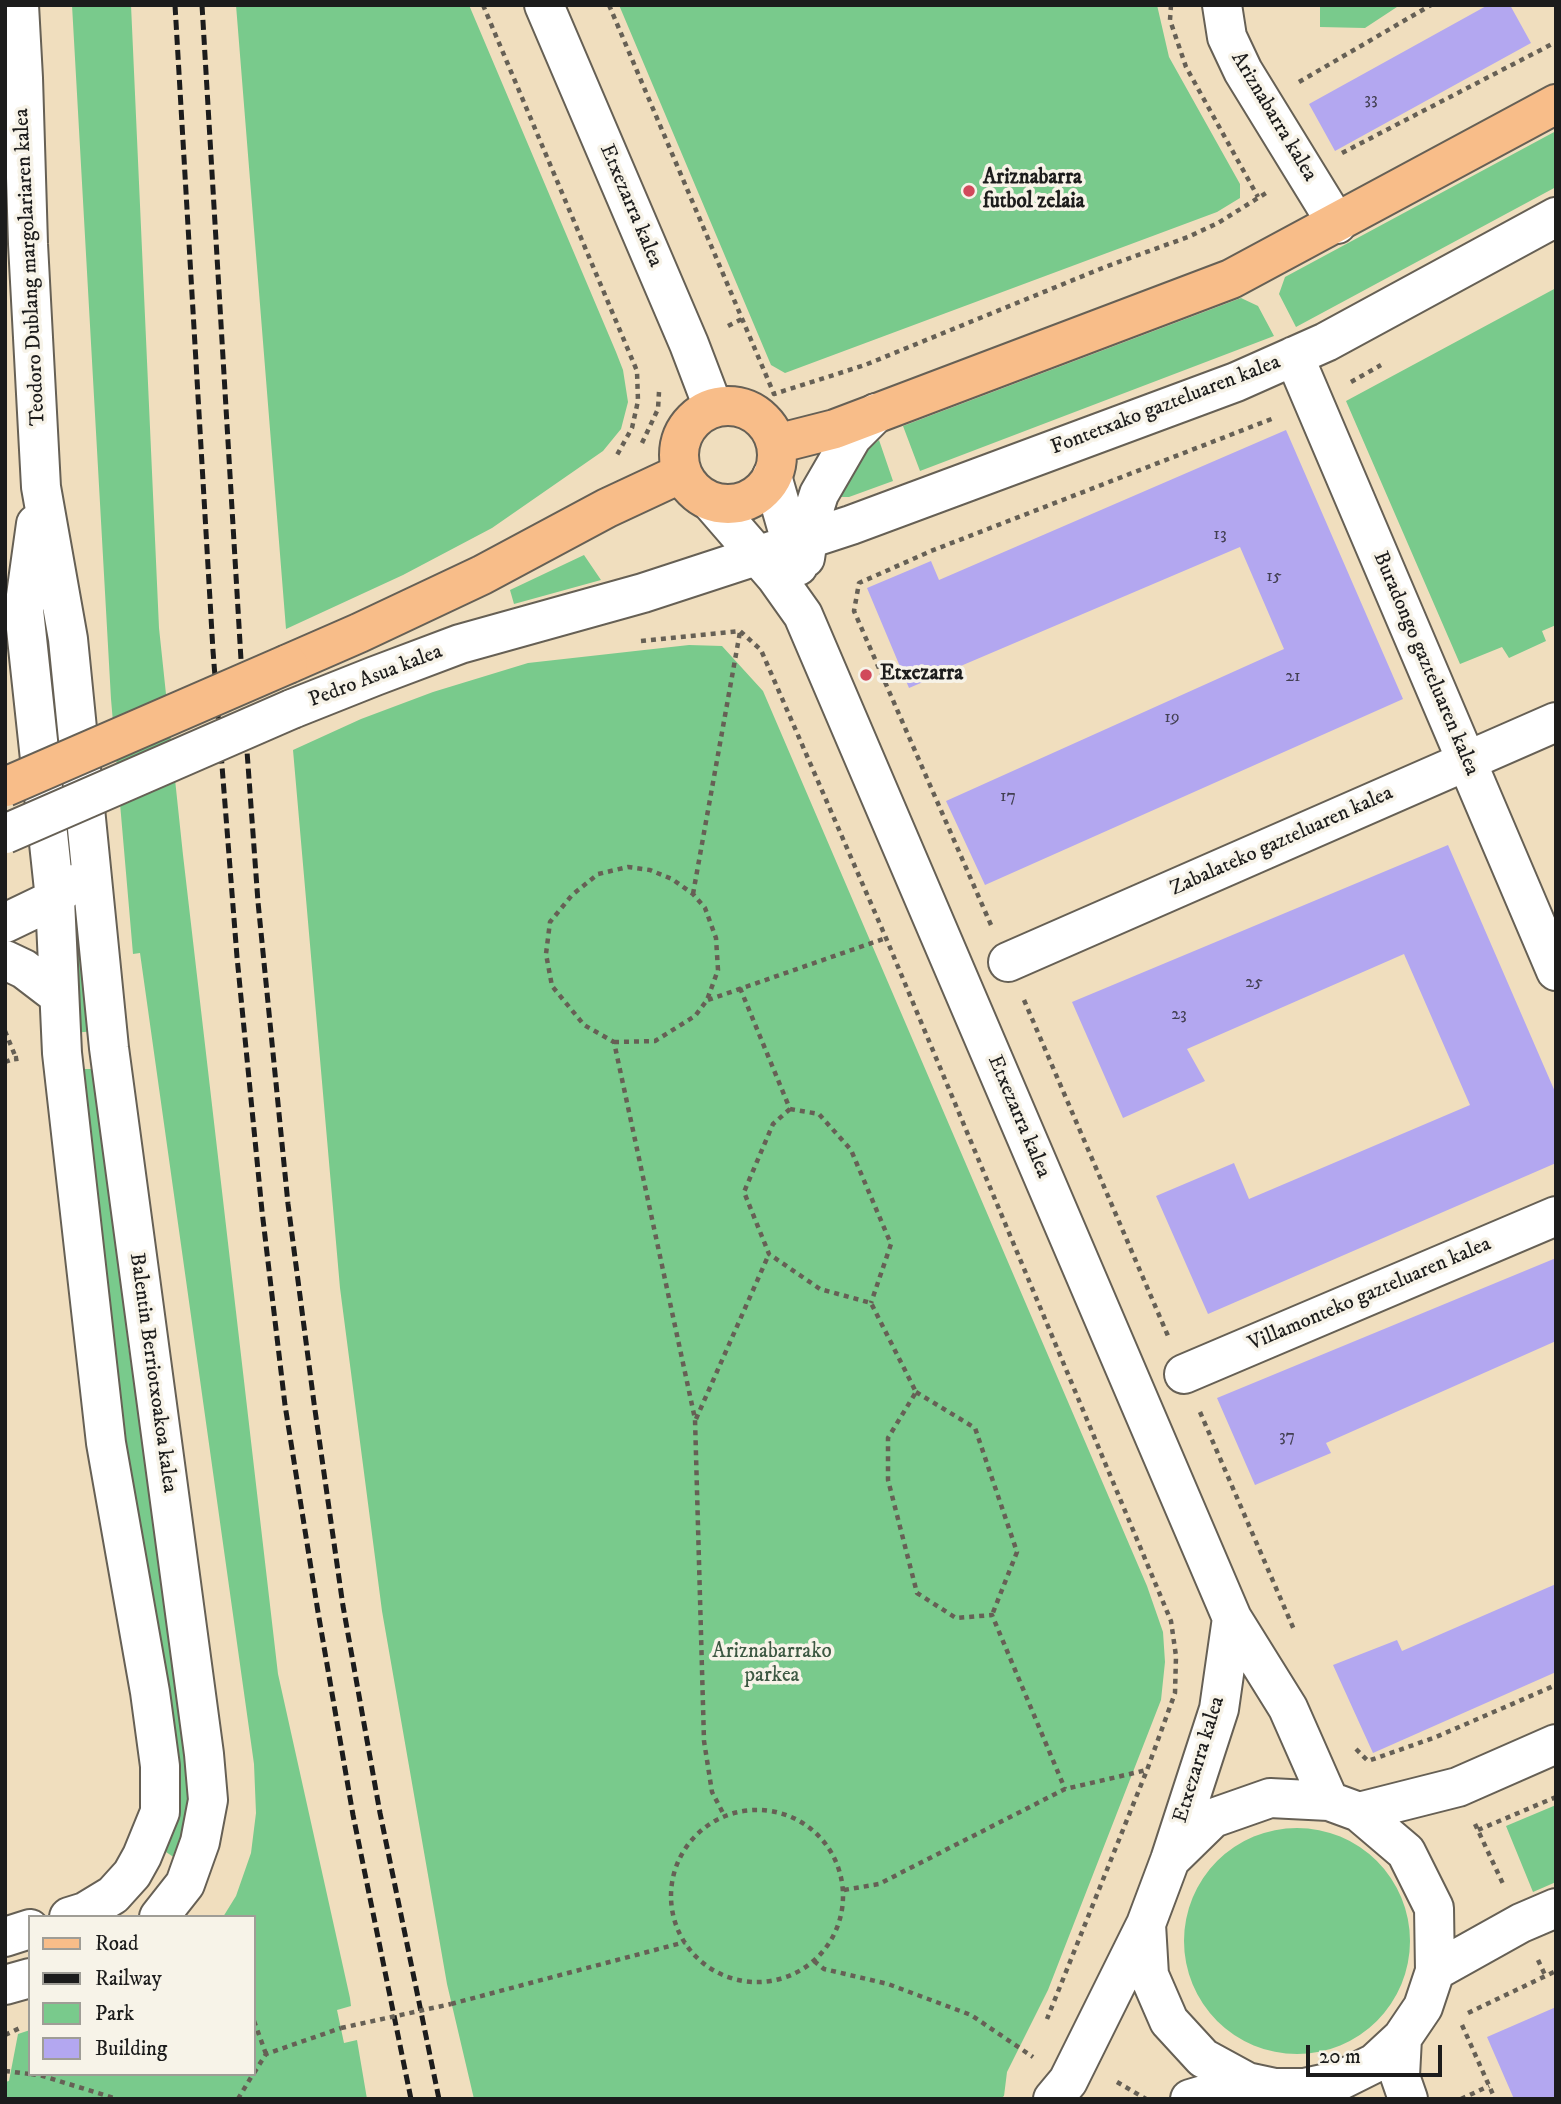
<!DOCTYPE html>
<html>
<head>
<meta charset="utf-8">
<style>
  body { margin:0 }
  #map { position:relative; width:1561px; height:2104px; overflow:hidden; background:#f0debe; font-family:"IM FELL DW Pica",serif }
  canvas { display:block }
  .frame { position:absolute; inset:0; border:7px solid #1c1c1c; pointer-events:none }
  .legend { position:absolute; left:28px; top:1915px; width:228px; height:161px; box-sizing:border-box; background:#f7f3e8; border:2px solid #9f9d96; margin:0; padding:9px 12px; list-style:none; font-size:21px; color:#1c1c1c }
  .legend li { display:flex; align-items:center; gap:14px; height:35px }
  .legend b { width:35px; border:2px solid #9f9d96 }
  .scale { position:absolute; left:1306px; top:2045px; width:136px; height:32px; box-sizing:border-box; border:4px solid #1c1c1c; border-top:0; padding-left:9px; font-size:21px; line-height:24px; white-space:nowrap; color:#1c1c1c; -webkit-text-stroke:5px #f7f3e8; paint-order:stroke }
</style>
</head>
<body>
<div id="map">
<canvas width="1561" height="2104"></canvas>
<div class="frame"></div>
<ul class="legend">
<li><b style="height:9px;background:#f8bd89"></b>Road</li>
<li><b style="height:9px;background:#1c1c1c"></b>Railway</li>
<li><b style="height:19px;background:#79ca8c"></b>Park</li>
<li><b style="height:19px;background:#b3a7f0"></b>Building</li>
</ul>
<div class="scale">20 m</div>
</div>
<script>
const c = document.querySelector('canvas').getContext('2d');
c.lineJoin = 'round';
function paint(path, color) { c.fillStyle = color; c.fill(path, 'evenodd'); }
const shape = rows => new Path2D(rows.map(r => 'M' + r).join(''));
function trace(path, color, width, dash) { c.strokeStyle = color; c.lineWidth = width; c.lineCap = dash ? 'butt' : 'round'; c.setLineDash(dash || []); c.stroke(path); }
function write(font, color, halo, rows, align = 'center') {
  c.font = font + ' "IM FELL DW Pica",serif'; c.lineWidth = 7; c.setLineDash([]); c.textBaseline = 'middle'; c.strokeStyle = halo; c.fillStyle = color; for (const [text, x, y, turn = 0] of rows) {
    c.save(); c.translate(x, y); c.rotate((+turn || 0) * Math.PI / 180); c.textAlign = isNaN(turn) ? turn : align; if (halo) c.strokeText(text, 0, 0); c.fillText(text, 0, 0); c.restore();
  }
}
const green = shape([
  [72,5,131,5,159,628,183,855,278,1674,350,1998,351,2006,337,2010,344,2043,357,2040,367,2099,5,2099,5,2082,9,2081,18,2034,30,2030,30,2074,254,2074,254,1917,223,1917,236,1896,251,1853,256,1813,254,1764,140,953,133,954,111,699],
  [236,5,469,5,616,352,623,370,628,402,621,429,603,451,492,528,403,575,286,629],
  [619,5,1157,5,1169,57,1240,184,1240,198,1217,212,785,373,771,365],
  [1320,5,1400,5,1365,28,1320,27],
  [1556,131,1556,187,1296,327,1279,294,1285,277],
  [1556,288,1556,625,1542,631,1546,641,1509,658,1502,647,1460,664,1346,401],
  [1241,298,1258,306,1274,336,920,471,903,426],
  [879,440,893,481,849,497,839,497,863,453],
  [584,555,601,580,514,604,510,590],
  [689,645,722,646,763,691,1147,1586,1163,1632,1165,1662,1161,1700,1048,1990,1007,2072,1004,2096,1000,2099,474,2099,447,1984,382,1611,340,1288,293,750,361,719,433,692,528,663],
  [81,904,95,1031,73,1033,70,908],
  [76,1069,99,1069,128,1345,193,1766,192,1808,178,1860,166,1852,174,1829,118,1444],
  [1556,1805,1556,1882,1533,1892,1506,1826],
  '1184 1941a113 113 0 1 1 226 0a113 113 0 1 1-226 0Z'
]);
const building = shape([
  [1488,5,1510,5,1531,43,1335,151,1309,104],
  [1286,430,1403,699,985,885,946,801,1284,649,1240,547,909,688,867,588,931,561,939,580],
  [1448,845,1556,1094,1556,1163,1208,1314,1156,1196,1234,1163,1249,1199,1470,1105,1404,954,1187,1049,1205,1081,1123,1118,1072,1002],
  [1556,1258,1556,1341,1326,1443,1331,1453,1255,1485,1217,1398],
  [1556,1584,1556,1672,1373,1753,1333,1665,1397,1640,1402,1651],
  [1556,2007,1556,2099,1514,2099,1487,2037]
]);
const path = shape([
  [483,5,637,371,638,401,632,428,617,455],
  [609,5,774,394,865,365,1105,267,1188,237,1218,223,1266,193],
  [1171,5,1170,20,1186,67,1258,197],
  [1299,82,1431,5],
  [1342,153,1556,42],
  [728,326,742,319],
  [1351,382,1381,365],
  [642,443,658,409,659,392],
  [641,641,740,631,761,650,886,938,1171,1621,1176,1656,1175,1693,1147,1770,1047,2019],
  [693,894,740,632],
  [991,925,854,611,859,583,931,551,1274,418],
  [740,988,790,1109],
  [708,1000,886,938],
  [1024,1000,1168,1336],
  [5,1031,16,1058,18,1058],
  [614,1042,655,1041,695,1016,707,1000,718,970,716,938,705,908,693,894,672,879,650,870,628,867,598,874,572,895,550,922,546,954,552,986,584,1025,614,1042,695,1419,704,1741,712,1792,724,1815],
  [5,1062,16,1058,17,1064],
  [790,1109,773,1124,744,1192,769,1254,820,1289,871,1303,916,1392,888,1438,888,1480,917,1593,956,1618,992,1615,1065,1789],
  [790,1109,819,1114,851,1150,891,1244,871,1303],
  [916,1392,975,1428,1017,1552,992,1615],
  [1200,1412,1295,1632],
  [696,1419,769,1254],
  [1356,1749,1368,1761,1436,1737,1556,1685],
  '671 1896a86 86 0 1 1 172 0a86 86 0 1 1-172 0Z',
  [1475,1824,1504,1886],
  [1478,1830,1556,1797],
  [844,1890,879,1884,1065,1789,1147,1770],
  [1538,1960,1545,1975],
  [814,1961,824,1969,888,1984,971,2015,1033,2057],
  [451,2004,685,1942],
  [1468,2013,1556,1971],
  [254,2021,266,2054],
  [1462,2025,1495,2099],
  [5,2035,20,2028],
  [5,2071,30,2074],
  [254,2073,266,2054,341,2028],
  [31,2074,43,2076,117,2099],
  [1117,2082,1146,2099],
  [238,2099,253,2074],
  [1461,2099,1489,2086]
]);
const minor = shape([
  [19,5,23,78,28,244,41,487,68,639,109,1048,204,1754,208,1800,200,1842,185,1884,159,1917],
  [544,5,689,344,713,407],
  [1222,5,1227,37,1243,71,1337,224],
  [1294,356,1556,971],
  [772,476,798,566],
  [711,502,776,577,803,615,1232,1618,1288,1708,1329,1801],
  [36,524,24,610,55,899,62,1053,106,1443,150,1692,160,1766,160,1812,142,1856,132,1874,113,1895,85,1912,69,1917],
  [805,558,811,519,819,494,852,437,876,413],
  [292,709,375,676,460,644,643,593,851,525,1236,382,1326,342,1556,217],
  [5,923,55,899,68,884],
  [5,960,24,969,58,995],
  [1008,962,1556,722],
  [1184,1374,1556,1216],
  [1359,1812,1458,1787,1556,1744],
  [1170,1860,1213,1818,1270,1798,1329,1801,1359,1812,1406,1852,1434,1908,1435,1971,1423,2007,1402,2038,1375,2063,1341,2080,1304,2088,1275,2088,1247,2082,1203,2058,1169,2021,1149,1975,1146,1924,1170,1860,1219,1709,1232,1618],
  [5,1937,30,1929],
  [1435,1971,1521,1923,1556,1908],
  [5,1985,30,1978],
  [1402,2038,1400,2076,1408,2099],
  [1053,2099,1068,2081,1145,1926],
  [1190,2099,1247,2082]
]);
const major = shape([
  '679 455a49 49 0 1 1 98 0a49 49 0 1 1-98 0Z',
  [776,444,835,429,1231,279,1556,104],
  [288,664,359,633,482,575,607,508,682,473]
]);
const rail = shape([
  [175,5,213,651,237,957,262,1211,285,1405,318,1612,353,1815,411,2099],
  [202,5,244,710,258,902,288,1204,314,1403,343,1606,380,1813,439,2099]
]);
const pathBridge = shape([
  [341,2028,451,2004]
]);
const minorBridge = shape([
  [5,834,292,709]
]);
const majorBridge = shape([
  [5,787,288,664]
]);
const markers = [
  [969,191,7,"#d1495b"],
  [866,675,7,"#d1495b"]
];
const numberNames = [
  ["33",1371,100],
  ["13",1220,535],
  ["15",1274,577],
  ["21",1293,677],
  ["19",1172,718],
  ["17",1008,797],
  ["25",1254,983],
  ["23",1179,1015],
  ["37",1287,1437]
];
const streetNames = [
  ["Ariznabarra kalea",1273,117,59],
  ["Etxezarra kalea",630,206,67],
  ["Teodoro Dublang margolariaren kalea",31,267,-93],
  ["Fontetxako gazteluaren kalea",1166,406,-21],
  ["Buradongo gazteluaren kalea",1425,664,67],
  ["Pedro Asua kalea",376,677,-21],
  ["Zabalateko gazteluaren kalea",1282,842,-24],
  ["Etxezarra kalea",1018,1117,67],
  ["Villamonteko gazteluaren kalea",1370,1295,-23],
  ["Balentin Berriotxoakoa kalea",152,1373,82],
  ["Etxezarra kalea",1200,1760,-73]
];
const poiNames = [
  ["Ariznabarra",983,179],
  ["futbol zelaia",983,203],
  ["Etxezarra",880,675]
];
const parkNames = [
  ["Ariznabarrako",772,1653],
  ["parkea",772,1677]
];
paint(green, '#79ca8c');
paint(building, '#b3a7f0');
trace(minor, '#666055', 42);
trace(major, '#666055', 42);
trace(path, '#666055', 4.5, [5, 5]);
trace(minor, '#fff', 38);
trace(major, '#f8bd89', 38);
trace(rail, '#1c1c1c', 5, [10, 5]);
trace(minorBridge, '#666055', 42, []);
trace(majorBridge, '#666055', 42, []);
trace(pathBridge, '#666055', 4.5, [5, 5]);
trace(minorBridge, '#fff', 38);
trace(majorBridge, '#f8bd89', 38);
for (const [x, y, r, color] of markers) { const dot = new Path2D(); dot.arc(x, y, r, 0, 2 * Math.PI); c.fillStyle = color; c.fill(dot); trace(dot, '#f7f3e8', 2.5); }
write('18px', '#423f51', null, numberNames);
write('21px', '#1c1c1c', '#f7f3e8', streetNames);
write('bold 21px', '#1c1c1c', '#f7f3e8', poiNames, 'left');
write('21px', '#3d5943', '#f7f3e8', parkNames);
</script>
</body>
</html>
